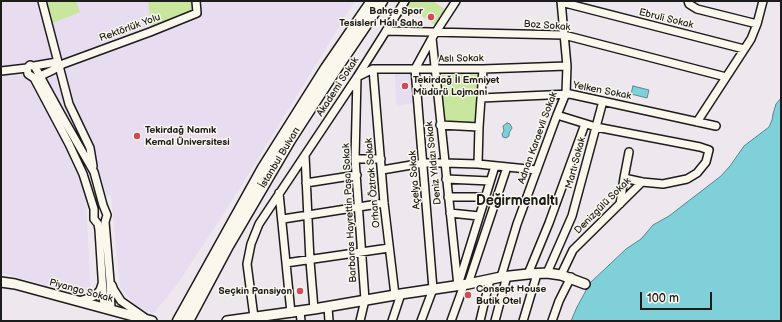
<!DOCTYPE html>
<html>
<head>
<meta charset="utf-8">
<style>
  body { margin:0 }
  #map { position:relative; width:782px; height:322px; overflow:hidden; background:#efe7ee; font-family:"Balsamiq Sans",sans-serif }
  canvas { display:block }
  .frame { position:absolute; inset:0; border:2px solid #1c1c1c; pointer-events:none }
  .scale { position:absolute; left:640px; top:292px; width:72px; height:18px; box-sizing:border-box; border:2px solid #1c1c1c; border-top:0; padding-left:5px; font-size:12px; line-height:14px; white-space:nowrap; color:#1c1c1c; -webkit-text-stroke:3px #fbf7ec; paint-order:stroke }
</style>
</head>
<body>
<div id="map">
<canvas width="782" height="322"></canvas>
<div class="frame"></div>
<div class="scale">100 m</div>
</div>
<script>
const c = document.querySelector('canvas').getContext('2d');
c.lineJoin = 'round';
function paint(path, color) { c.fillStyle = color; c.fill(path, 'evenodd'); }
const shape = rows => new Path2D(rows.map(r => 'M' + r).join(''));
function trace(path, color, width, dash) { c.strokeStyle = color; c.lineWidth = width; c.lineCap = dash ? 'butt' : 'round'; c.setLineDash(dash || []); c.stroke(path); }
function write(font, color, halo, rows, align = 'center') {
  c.font = font + ' "Balsamiq Sans",sans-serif'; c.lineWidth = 3; c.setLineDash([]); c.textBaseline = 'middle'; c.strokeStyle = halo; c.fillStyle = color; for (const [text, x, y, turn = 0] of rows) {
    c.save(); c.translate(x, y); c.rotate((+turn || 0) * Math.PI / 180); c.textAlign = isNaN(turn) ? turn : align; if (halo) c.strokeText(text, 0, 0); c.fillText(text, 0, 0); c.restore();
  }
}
const built = shape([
  [1,1,355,1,223,215,176,286,153,314,136,306,120,287,111,195,86,200,90,279,89,293,76,293,1,273],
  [410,73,414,77,416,103,399,105,396,103,395,74]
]);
const green = shape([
  [47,1,76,1,80,12,53,23],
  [148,1,194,1,194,6,190,12,151,27],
  [409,1,433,1,445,9,435,25,406,6],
  [479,73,475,123,445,122,443,119,439,75]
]);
const water = shape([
  [633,86,649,90,647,98,631,94,633,86],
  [781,98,781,321,571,321,577,307,590,283,626,249,641,239,653,225,669,216,721,176,730,166,744,146,769,127,772,120,773,114,776,104,781,98],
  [507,123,510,124,512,128,509,133,509,136,506,138,503,137,502,134,504,131,503,126,507,123]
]);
const minor = shape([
  [42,1,69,104,90,148,93,166],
  [688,1,689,4,697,9,757,24],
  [561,2,744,49],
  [386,31,564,35,726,77],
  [432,38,458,286],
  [34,66,57,62],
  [27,68,28,74,34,78,69,144,83,174,94,209,94,219,98,224,99,230,104,308],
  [373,69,384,203,395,295],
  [415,69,433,289,421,321],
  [415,69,432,38,456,1],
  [1,71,27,68,30,65,35,67,63,118,94,172,103,205,107,215,105,222,110,281,111,310],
  [36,78,53,70,63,64,150,32,197,13,196,1],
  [481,98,570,94,716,126],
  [557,115,596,127,700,147,709,150,706,162,697,173,687,179,663,184,642,182,624,178,629,152],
  [697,122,751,39,757,24,763,1],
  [440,125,479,127],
  [305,155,310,261,314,309],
  [355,159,381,159],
  [478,164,479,127,483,69],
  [382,170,423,163,444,163,478,164,537,170],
  [446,179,490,181],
  [306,183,357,175],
  [279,193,291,313],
  [448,197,485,197],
  [620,204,624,178],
  [450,213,479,216],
  [283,219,384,203],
  [286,263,389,248],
  [547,273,572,216,603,101],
  [528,274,549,223,585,124],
  [561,275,573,250,642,182],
  [501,277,517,224,557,115,566,93,567,66,561,1],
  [459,282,495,166],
  [468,284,507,167],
  [112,285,114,290,121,301,144,317],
  [79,301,95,296,100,290,102,284],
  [328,307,329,321],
  [300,311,301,321],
  [254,317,247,264,251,244,259,224,357,77,405,1],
  [360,321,365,300,355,159,357,77,373,69,483,69,567,66],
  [392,321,401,294],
  [451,321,464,285],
  [480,321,490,279],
  [495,321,507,276],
  [523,321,537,274],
  [552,321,559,301,571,277]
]);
const major = shape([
  [1,282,15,284,152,321],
  [227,321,314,309,401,294,468,284,501,277,528,274,547,273,561,275,585,284]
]);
const highway = shape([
  [178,321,263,168,326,68,372,1],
  [188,321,228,246,290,140,334,72,382,1]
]);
const markers = [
  [431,17,4,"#d1495b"],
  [405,86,4,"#d1495b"],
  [137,136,4,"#d1495b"],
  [300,291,4,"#d1495b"],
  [468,295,4,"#d1495b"]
];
const poiNames = [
  ["Bahçe Spor",423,11,"right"],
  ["Tesisleri Halı Saha",423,23,"right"],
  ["Tekirdağ İl Emniyet",413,80],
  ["Müdürü Lojmanı",413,92],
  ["Tekirdağ Namık",145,130],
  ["Kemal Üniversitesi",145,142],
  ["Consept House",476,289],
  ["Butik Otel",476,301],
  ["Seçkin Pansiyon",292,291,"right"]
];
const streetNames = [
  ["Ebruli Sokak",666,19,14],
  ["Boz Sokak",547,26,4],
  ["Rektörlük Yolu",130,28,-20],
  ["Aslı Sokak",461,59,-1],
  ["Akademi Sokak",338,87,-57],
  ["Yelken Sokak",602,91,11],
  ["Adnan Karaevli Sokak",538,138,-70],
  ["İstanbul Bulvarı",280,158,-59],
  ["Deniz Yıldızı Sokak",434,163,-96],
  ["Martı Sokak",576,163,-75],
  ["Açelya Sokak",415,180,-94],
  ["Orhan Öztrak Sokak",373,183,-95],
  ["Denizgülü Sokak",603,206,-45],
  ["Barbaros Hayrettin Paşa Sokak",350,213,-93],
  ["Piyango Sokak",81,291,15]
];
const districtNames = [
  ["Değirmenaltı",517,201]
];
paint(built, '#e7dcf0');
paint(green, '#c8e69d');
paint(water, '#7fd0d9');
trace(water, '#57888d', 1);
trace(minor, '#1c1c1c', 10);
trace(major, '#1c1c1c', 12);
trace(highway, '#1c1c1c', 13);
trace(minor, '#fbf7ec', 7);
trace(major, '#fbf7ec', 9);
trace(highway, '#fbf7ec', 10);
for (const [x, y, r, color] of markers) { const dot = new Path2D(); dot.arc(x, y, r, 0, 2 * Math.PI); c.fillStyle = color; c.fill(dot); trace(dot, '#fbf7ec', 1.5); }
write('bold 10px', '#1c1c1c', '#fbf7ec', poiNames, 'left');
write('10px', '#1c1c1c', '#fbf7ec', streetNames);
write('bold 14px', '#1c1c1c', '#fbf7ec', districtNames);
</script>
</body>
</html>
